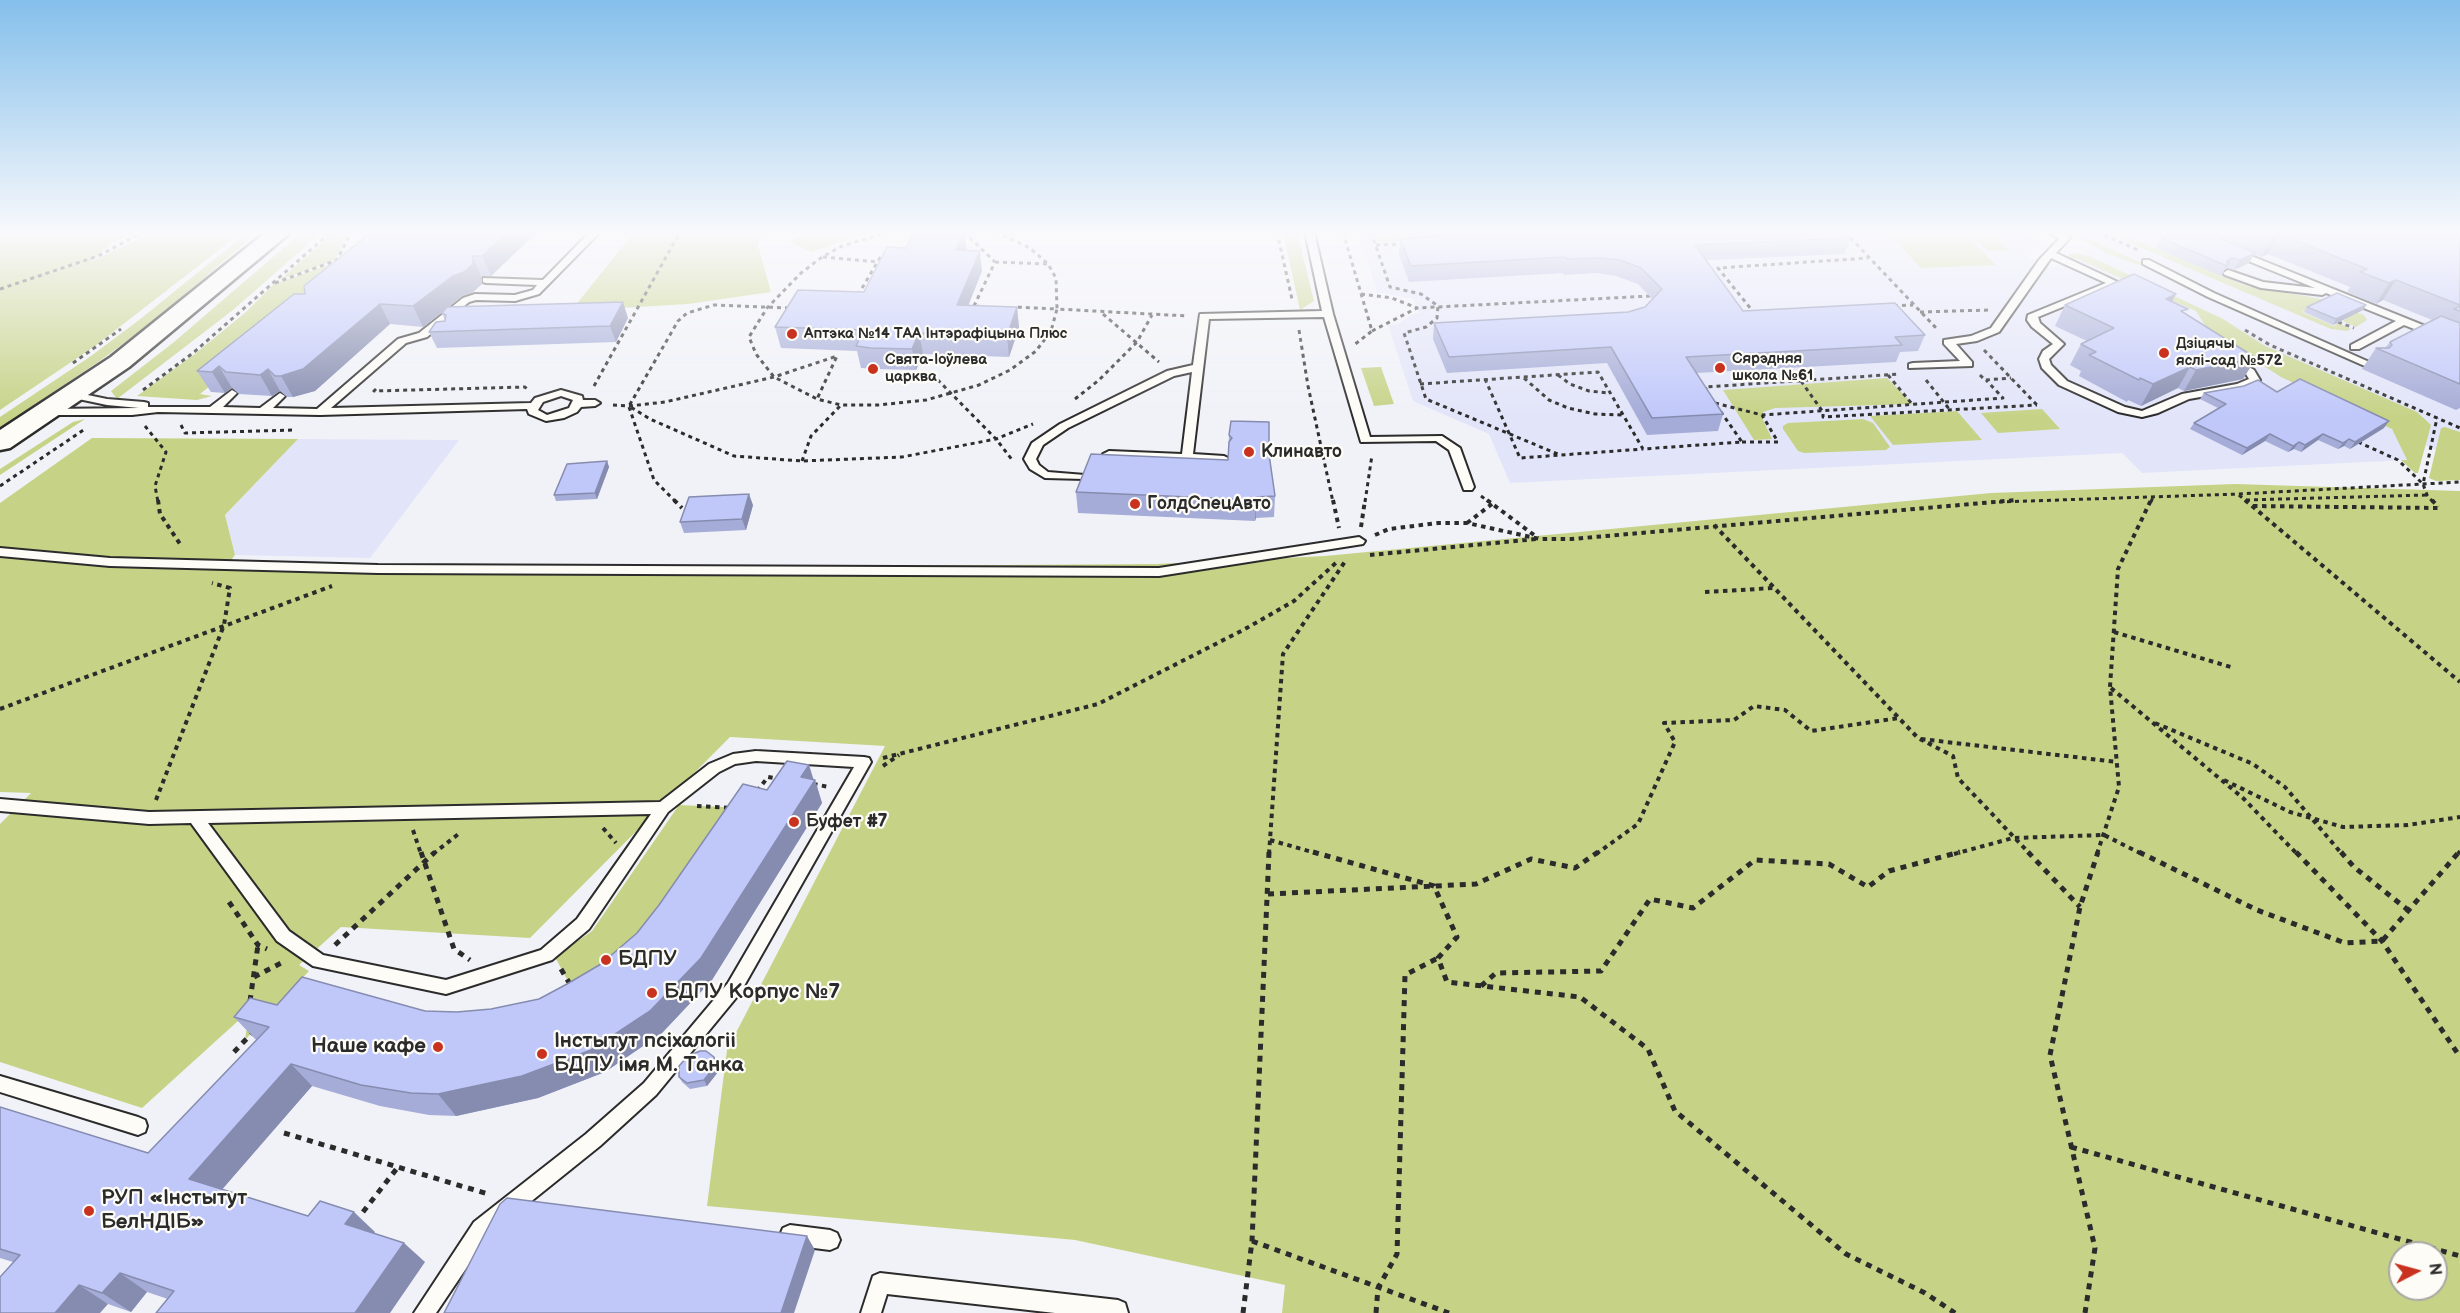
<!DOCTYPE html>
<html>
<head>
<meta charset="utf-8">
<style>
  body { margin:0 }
  #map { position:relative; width:2460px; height:1313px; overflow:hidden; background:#f1f2f8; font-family:"Balsamiq Sans",sans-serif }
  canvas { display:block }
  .north { position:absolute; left:2388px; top:1241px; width:60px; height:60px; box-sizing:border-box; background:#fdfcf7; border:2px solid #a9a8a5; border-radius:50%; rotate:84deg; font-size:16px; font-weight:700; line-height:24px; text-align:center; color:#2b2b2b }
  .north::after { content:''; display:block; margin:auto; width:21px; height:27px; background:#c8321e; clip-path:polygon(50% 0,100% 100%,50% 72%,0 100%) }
</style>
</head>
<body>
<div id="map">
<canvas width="2460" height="1313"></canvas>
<div class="north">N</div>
</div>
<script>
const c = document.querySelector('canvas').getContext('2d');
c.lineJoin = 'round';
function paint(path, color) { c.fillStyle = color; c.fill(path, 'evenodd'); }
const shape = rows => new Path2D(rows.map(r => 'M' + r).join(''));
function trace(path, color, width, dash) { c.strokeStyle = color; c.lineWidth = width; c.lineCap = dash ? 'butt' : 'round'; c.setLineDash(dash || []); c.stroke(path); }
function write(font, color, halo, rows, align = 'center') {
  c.font = font + ' "Balsamiq Sans",sans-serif'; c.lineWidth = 4.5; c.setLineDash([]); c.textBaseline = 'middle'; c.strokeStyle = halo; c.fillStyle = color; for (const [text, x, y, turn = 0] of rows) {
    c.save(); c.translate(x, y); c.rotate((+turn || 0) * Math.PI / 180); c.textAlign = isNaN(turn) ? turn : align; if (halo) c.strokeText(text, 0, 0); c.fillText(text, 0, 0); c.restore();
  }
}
const built = shape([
  [1358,232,2020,232,2043,242,2028,257,2055,267,2098,245,2069,232,2460,232,2460,462,2393,429,2407,460,2142,473,2122,453,1510,483,1489,434,1413,401,1388,325,1398,324,1411,315,1419,313,1413,299,1377,292],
  [298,439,459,440,370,558,235,555,225,515]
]);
const green = shape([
  [0,232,138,232,112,243,90,262,153,232,242,232,95,346,0,410],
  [248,232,253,232,244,244,154,321,101,360,0,428,0,417,91,356,139,320],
  [302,232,322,232,233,310,117,399,111,391,174,342],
  [334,232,349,232,335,260,280,280],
  [634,232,762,232,758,245,771,292,688,304,571,311],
  [805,232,870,232,811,252,790,242],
  [1283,232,1297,232,1314,301,1300,310],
  [1375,232,1462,232,1465,238,1379,242],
  [1887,232,1962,232,1996,265,1921,268],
  [1989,232,2009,250,1988,251,1968,233],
  [2067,232,2073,232,2146,265,2142,266,2108,254],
  [2104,232,2118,232,2244,285,2327,300,2364,315,2367,320,2356,327,2343,321,2347,318,2315,305,2302,312,2334,326,2338,323,2351,329,2347,331,2331,329],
  [2074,253,2089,256,2223,319,2265,346,2417,412,2431,425,2418,473,2415,473,2401,460,2407,460,2392,429,2281,377,2208,330,2196,311,2075,258,2071,260,2068,254],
  [331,264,350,265,302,312,200,394,212,396,197,400,137,396,196,353,246,312,274,284],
  [1381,367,1394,404,1374,406,1361,368],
  [1887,378,1913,404,1775,408,1763,412,1763,420,1772,439,1754,440,1723,390],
  [2042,409,2060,429,1998,433,1981,413],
  [1957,411,1982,440,1893,445,1870,416],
  [85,419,0,475,0,469,73,422],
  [1863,419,1873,423,1890,447,1886,450,1804,453,1798,451,1783,429,1783,426,1788,423],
  [2445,427,2460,432,2460,480,2436,481,2429,478,2441,428],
  [92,438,298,439,225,515,235,555,228,564,378,569,1157,564,1325,556,1991,493,2235,484,2460,491,2460,1313,1282,1313,1285,1285,1075,1240,707,1206,727,1050,885,746,730,737,530,938,341,927,299,965,309,971,245,1040,249,1011,142,1108,0,1062,0,824,31,793,0,792,0,503],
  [2400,1253,2436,1253,2436,1289,2400,1289],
  [679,805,745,808,670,915,577,998,555,957,592,931]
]);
const pathFar2 = shape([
  [889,232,842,246,822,257,801,273,767,308,749,337,756,354,774,377,817,399,841,405,878,405,926,400,979,385,1010,370,1036,351,1051,331,1057,309,1188,316],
  [964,232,995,262,974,306,979,306],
  [996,232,1030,248,1048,264,1056,278,1057,309,1014,307],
  [1277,232,1292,299],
  [1343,232,1372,331,1354,345],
  [1371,232,1390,287,1421,294,1438,306,1437,318,1426,327,1404,333,1426,399,1560,455],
  [1845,232,1938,330],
  [2097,232,2138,250],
  [2159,232,2171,237],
  [1376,245,1405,244],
  [352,249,372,232],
  [823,257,879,262],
  [995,262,1048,264],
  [275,283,337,260,351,232],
  [0,289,98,256,143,232],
  [1361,294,1392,298,1417,308],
  [858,295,881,256,885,255],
  [1894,306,1913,305],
  [789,308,714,305,687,313,678,321,629,406,650,419,734,456,802,461,902,457,996,439,1033,424],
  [1920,312,1989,310],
  [1103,314,1159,362],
  [1755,314,1718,268,1868,258],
  [2338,322,2354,328],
  [1299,330,1308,386,1333,502],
  [2245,330,2270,345,2460,428],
  [1372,331,1417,308,1650,296],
  [1984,350,2037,405],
  [73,363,121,329],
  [932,374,996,439,1013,461],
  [1558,375,1570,384,1589,391,1609,393],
  [1888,375,1912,404],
  [1980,375,1985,380,2011,378],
  [1524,378,1549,400,1568,408,1595,414,1622,415],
  [1485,379,1520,458,1643,449],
  [1926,380,1950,410],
  [1801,381,1823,412,1823,417,2037,405],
  [1420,384,1598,372,1643,449,1742,442,1721,412],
  [594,386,680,232],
  [376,389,374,391,525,387,527,389],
  [143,390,193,353,331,232],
  [1707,391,1705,387,1900,374],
  [1075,399,1099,380,1137,342,1152,315],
  [1715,403,1762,415,2003,398,1986,380],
  [613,405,629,406,665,402,774,377,837,356,817,399],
  [629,407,654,480,676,502],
  [181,425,185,433,295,430],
  [145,426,166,452,155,486,158,502],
  [1742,442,1778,442,1762,415],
  [2358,442,2398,460,2423,484],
  [802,461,811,436,841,405],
  [0,486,85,429],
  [2239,495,2247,502],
  [1481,496,1489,502],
  [2246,500,2427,495],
  [1365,502,1372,455],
  [1999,502,2239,494,2460,482],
  [2151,502,2153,497],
  [2433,502,2427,495,2423,484,2437,418]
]);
const pathFar1 = shape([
  [158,500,160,514,182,547],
  [674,500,682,508],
  [1333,500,1339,528],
  [1487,500,1538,538],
  [2245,500,2460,682],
  [2432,500,2438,507],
  [2253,506,2438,508],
  [1467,523,1492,504],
  [1714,525,1918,738,1953,756,1958,778,2030,854],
  [1361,527,1365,500],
  [1375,535,1389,529,1438,523,1467,523,1540,539,1572,539,2017,500],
  [1370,555,1536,539],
  [1705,592,1774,588],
  [2114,632,2234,668],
  [2111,688,2243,798,2297,854],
  [0,709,332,586],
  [2155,723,2253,764,2285,787,2342,854],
  [1921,739,2117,762],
  [883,758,1098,704,1245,629,1294,601,1338,561],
  [883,766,899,755],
  [2224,780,2290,812,2343,827,2408,825,2460,817],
  [813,784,829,787],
  [757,791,768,777,779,779],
  [156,800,224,625,230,588,212,583],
  [697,806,731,808],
  [603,828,616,843],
  [413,830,421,854],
  [1270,840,1319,854],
  [433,854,461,832],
  [1269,854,1283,654,1346,560],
  [1596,854,1638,824,1675,742,1664,723,1734,720,1754,706,1785,710,1811,731,1899,718],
  [1954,854,2013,838,2104,835,2142,854],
  [2097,854,2119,787,2110,687,2118,569,2151,500],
  [2458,854,2460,851]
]);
const path = shape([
  [421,852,454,949,470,960],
  [1313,852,1434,886,1457,937,1438,958,1447,982,1580,997,1648,1049,1675,1111,1846,1254,1925,1293,1955,1313],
  [2028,852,2080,907],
  [2139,852,2257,910,2345,943,2382,941,2459,852],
  [2296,852,2382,941,2460,1057],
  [2341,852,2354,867,2408,910],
  [1268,894,1476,884,1531,859,1575,868,1598,852],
  [229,902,258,945,267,949],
  [335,945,435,852],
  [561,969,571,986],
  [254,977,285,961],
  [1481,986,1496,973,1601,971,1650,899,1693,908,1755,860,1829,864,1868,887,1889,871,1960,852],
  [250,1001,258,945],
  [234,1052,254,1031],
  [284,1133,488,1194],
  [2071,1147,2460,1256],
  [363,1212,398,1167],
  [1252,1241,1449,1313],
  [1243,1313,1252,1241,1269,852],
  [1376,1313,1378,1288,1397,1254,1405,975,1438,958],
  [2085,1313,2095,1248,2050,1055,2080,907,2098,852]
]);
const service = shape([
  [590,232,600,232,539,294,515,301,476,300,469,302,427,337,406,343,331,408,531,403,535,398,561,390,582,396,583,400,595,400,600,403,595,406,581,407,577,412,564,418,546,421,529,414,527,409,320,415,158,412,132,415,47,415,42,412,47,409,139,408,107,405,69,397,69,393,73,392,107,399,144,402,148,403,148,407,210,407,232,390,237,393,223,407,260,408,280,393,285,396,273,408,317,409,398,339,419,333,463,298,475,294,515,295,533,290,537,285,486,283,483,282,483,278,543,280,590,232],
  [561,396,573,400,569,408,547,415,538,410,543,402,561,396],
  [1305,232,1314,232,1333,314,1370,437,1442,436,1460,448,1474,487,1472,490,1464,490,1449,450,1436,441,1361,442,1324,317,1209,319,1193,454,1224,456,1230,459,1228,461,1109,457,1103,454,1109,451,1182,454,1192,372,1174,376,1068,428,1043,445,1036,459,1039,465,1048,472,1085,475,1087,477,1085,479,1045,478,1030,469,1024,459,1032,443,1060,424,1167,371,1193,365,1200,314,1322,311,1305,232],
  [2049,232,2061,232,2070,238,2056,253,2137,291,2132,294,2114,286,2038,317,2040,323,2064,344,2049,359,2051,365,2067,381,2125,407,2142,411,2182,394,2237,384,2249,379,2246,374,2229,362,2229,358,2233,357,2254,370,2260,380,2259,382,2240,390,2189,399,2158,413,2142,417,2118,412,2059,385,2042,368,2039,359,2043,351,2053,344,2032,327,2027,320,2028,315,2106,283,2051,258,1999,332,1977,341,1956,344,1972,362,1972,366,1909,368,1909,364,1913,363,1960,361,1944,344,1944,340,1971,336,1991,328,2039,260,2059,239,2049,232],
  [2234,249,2460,340,2460,347,2404,325,2359,349,2351,349,2351,345,2396,321,2326,293,2322,295,2261,288,2225,275,2223,273,2228,270,2263,282,2315,288,2231,254,2231,250,2234,249],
  [2143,260,2149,260,2214,293,2376,365,2375,367,2367,367,2208,297,2143,264,2143,260],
  [1359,537,1365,541,1363,544,1159,576,378,573,110,566,0,556,0,548,110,558,378,565,1159,568,1359,537],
  [756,751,864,757,869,758,871,762,740,993,656,1095,600,1146,488,1236,436,1313,414,1313,474,1222,586,1134,644,1083,728,983,854,767,756,761,735,764,719,772,668,812,589,929,552,960,446,994,313,966,277,941,191,823,149,824,0,811,0,799,149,812,660,802,709,764,733,754,756,751],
  [651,814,577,919,541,950,446,980,323,955,289,931,208,823,651,814],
  [0,1076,138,1117,145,1120,147,1126,145,1132,138,1135,0,1092,0,1076],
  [790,1225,830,1230,837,1233,840,1240,837,1247,830,1250,790,1245,783,1242,780,1235,783,1228,790,1225],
  [880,1273,1118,1300,1125,1303,1128,1313,1055,1313,887,1294,881,1313,861,1313,873,1276,880,1273]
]);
const secondary = shape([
  [266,232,291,232,129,367,10,448,0,450,0,430,111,357,266,232]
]);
const wall = shape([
  [537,232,491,276,481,276,482,284,473,292,462,296,448,307,628,318,616,342,437,348,429,332,445,321,442,313,445,310,423,327,390,324,315,391,293,397,287,397,280,391,272,396,239,394,232,388,225,393,211,392,197,371,305,294],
  [964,232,966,250,982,271,968,306,1017,307,1019,328,1009,357,923,354,916,370,876,369,861,368,857,351,781,348,775,327,864,292,906,248],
  [1481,232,1845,232,1850,238,1845,254,1706,260,1743,311,1925,335,1918,351,1900,352,1896,362,1696,373,1723,414,1718,431,1647,435,1607,363,1447,373,1433,339,1434,323,1628,312,1645,307,1652,299,1638,284,1616,276,1597,273,1564,275,1563,273,1409,282,1399,254,1400,239,1481,233],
  [2175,232,2460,232,2460,408,2456,410,2362,369,2376,348,2385,348,2390,342,2432,320,2383,300,2376,304,2347,292,2350,287,2268,254,2261,257,2254,254,2249,263,2234,270,2227,268,2225,269,2221,276,2156,248,2161,238],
  [2172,302,2185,314,2256,358,2243,379,2184,391,2178,388,2141,406,2128,400,2127,402,2079,376,2081,371,2070,365,2081,344,2087,341,2055,326,2065,305],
  [2366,305,2363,310,2333,325,2304,312,2307,307],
  [2277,392,2384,428,2350,449,2344,446,2338,449,2318,440,2301,452,2294,449,2288,452,2265,441,2242,455,2190,429,2194,423,2218,408,2200,399,2204,393],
  [1229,435,1269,454,1275,496,1274,517,1256,518,1255,521,1078,513,1076,492,1228,460],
  [607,461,609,467,597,499,556,501,554,495],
  [753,505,746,530,684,533,680,522],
  [809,765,813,780,815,780,822,803,712,980,662,1033,605,1072,538,1098,456,1116,429,1115,380,1106,312,1086,222,1189,308,1216,375,1232,374,1233,425,1262,168,1299,147,1292,131,1312,108,1304,13,1262,0,1258,0,1107,148,1153,257,1040,255,1039,234,1017,277,1005,457,1012,491,1009,539,999,567,984,601,964,637,933,767,790],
  [717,1062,718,1072,707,1086,690,1089,682,1082,679,1077]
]);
const shadedWall = shape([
  [508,232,537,232,491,276,482,256],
  [964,232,967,252,956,250],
  [2279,234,2268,254,2261,257,2273,237],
  [980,251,982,271,960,326,957,305],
  [2255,253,2249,263,2234,270,2240,260],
  [473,256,481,276,482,284,473,292,462,296,423,327,413,306,453,276],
  [2232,258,2227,268,2225,269,2227,261],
  [2396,280,2383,300,2376,304,2389,283],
  [2176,294,2165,315,2166,299],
  [623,302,628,318,616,342,610,326],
  [380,304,390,324,315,391,293,397,281,376],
  [2366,305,2363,310,2333,325,2336,319],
  [1017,307,1019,328,1009,357,1007,336],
  [919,333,923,354,916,370,912,349],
  [2256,358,2243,379,2184,391,2196,370],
  [219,366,232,388,225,393,212,372],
  [2190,367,2178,388,2141,406,2153,384],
  [268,369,280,391,272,396,260,375],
  [2389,421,2384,428,2350,449,2355,442],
  [2270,434,2265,441,2242,455,2247,448],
  [2323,434,2318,440,2301,452,2305,445],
  [2349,439,2344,446,2338,449,2343,443],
  [2299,442,2294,449,2288,452,2293,446],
  [607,461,609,467,597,499,595,493],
  [749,494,753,505,746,530,742,519],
  [1256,497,1256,518,1255,521,1256,500],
  [809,765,814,781,815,780,822,803,712,980,662,1033,605,1072,538,1098,456,1116,438,1094,522,1076,801,777],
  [714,1057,717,1062,718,1072,707,1086,704,1080],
  [291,1064,312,1086,213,1200,189,1179],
  [354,1212,375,1232,367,1244,345,1224],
  [807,1236,815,1250,794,1313,781,1313],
  [404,1243,425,1262,390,1313,355,1313],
  [120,1273,147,1292,131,1312,102,1293],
  [79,1285,108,1304,100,1313,55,1313]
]);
const building = shape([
  [372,232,508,232,482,256,473,256,473,264,464,272,453,276,413,306,380,304,303,369,281,376,275,376,268,369,260,375,226,372,219,366,212,372,197,371,294,294,305,294,304,286,372,232],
  [914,232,963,232,956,250,980,251,957,305,1017,307,1007,336,919,333,912,349,871,348,856,346,864,330,775,327,798,290,864,292,887,247,906,248,914,232],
  [1491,232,1845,232,1850,238,1695,245,1743,311,1895,303,1925,335,1895,337,1902,345,1686,357,1723,414,1652,418,1611,347,1449,357,1434,323,1628,312,1645,307,1662,289,1641,268,1620,260,1601,258,1567,259,1566,257,1411,266,1400,239,1491,232],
  [2175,232,2205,232,2255,253,2240,260,2232,258,2227,261,2227,266,2161,238,2175,232],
  [2261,232,2460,232,2460,305,2396,280,2389,283,2360,272,2367,269,2279,234,2273,237,2261,232],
  [2134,274,2176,294,2166,299,2188,309,2181,311,2256,358,2196,370,2190,367,2153,384,2140,378,2139,380,2089,355,2096,352,2081,344,2114,328,2065,305,2134,274],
  [2337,293,2366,305,2336,319,2307,307,2337,293],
  [623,302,610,326,429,332,436,322,445,321,446,315,442,313,447,307,623,302],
  [2460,306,2460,311,2454,309,2460,306],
  [2441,316,2460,323,2460,384,2376,348,2389,348,2392,345,2390,342,2441,316],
  [2300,379,2389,421,2355,442,2349,439,2343,443,2323,434,2305,445,2299,442,2293,446,2270,434,2247,448,2194,423,2226,404,2204,393,2244,386,2258,380,2277,392,2300,379],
  [1231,421,1269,422,1269,454,1275,496,1256,497,1256,500,1076,492,1091,454,1228,460,1229,442,1232,438,1229,435,1231,421],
  [607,461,595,493,554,495,567,464,607,461],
  [749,494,742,519,680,522,689,497,749,494],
  [787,761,809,765,801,777,815,780,701,958,650,1011,591,1050,522,1076,438,1094,411,1093,361,1085,291,1064,189,1179,308,1216,320,1201,354,1212,345,1224,404,1243,355,1313,156,1313,174,1291,120,1273,102,1293,79,1285,55,1313,0,1313,0,1277,20,1255,0,1249,0,1107,148,1153,269,1027,234,1017,250,998,277,1005,302,977,425,1011,457,1012,491,1009,539,999,567,984,601,964,637,933,659,905,743,784,767,790,787,761],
  [700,1051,706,1051,714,1057,715,1066,704,1080,687,1083,679,1077,679,1066,688,1056,700,1051],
  [507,1198,807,1236,781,1313,444,1313,500,1204,507,1198]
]);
const markers = [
  [792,334,6,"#c8321e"],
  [2164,353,6,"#c8321e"],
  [1720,368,6,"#c8321e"],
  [873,369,6,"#c8321e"],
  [1249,452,6,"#c8321e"],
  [1135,504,6,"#c8321e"],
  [794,822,6,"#c8321e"],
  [606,960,6,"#c8321e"],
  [652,993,6,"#c8321e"],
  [438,1047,6,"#c8321e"],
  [542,1054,6,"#c8321e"],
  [89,1211,6,"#c8321e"]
];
const farPoinames = [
  ["Аптэка №14 ТАА Інтэрафіцына Плюс",804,334],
  ["Дзіцячы",2176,344],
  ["яслі-сад №572",2176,361],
  ["Сярэдняя",1732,359],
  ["школа №61",1732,376],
  ["Свята-Іоўлева",885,360],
  ["царква",885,377]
];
const poiNames = [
  ["Клинавто",1261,452],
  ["ГолдСпецАвто",1147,504],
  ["Буфет #7",806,822]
];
const nearPoinames = [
  ["БДПУ",618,960],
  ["БДПУ Корпус №7",664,993],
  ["Інстытут псіхалогіі",554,1042],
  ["БДПУ імя М. Танка",554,1066],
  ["Наше кафе",426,1047,"right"],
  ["РУП «Інстытут",101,1199],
  ["БелНДІБ»",101,1223]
];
paint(built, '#e2e5f9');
paint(green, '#c6d387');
trace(service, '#2b2b2b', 4);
trace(secondary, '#2b2b2b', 5);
trace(pathFar2, '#2b2b2b', 3, [4, 4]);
trace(pathFar1, '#2b2b2b', 4, [4.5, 4.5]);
trace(path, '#2b2b2b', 5, [6, 6]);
paint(service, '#fdfcf7');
paint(secondary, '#fdfcf7');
paint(wall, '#a5acd7');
paint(shadedWall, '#868caf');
paint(building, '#c0c8fa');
trace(building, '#868caf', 1.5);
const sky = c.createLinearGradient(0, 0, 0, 416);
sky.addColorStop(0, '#84bfeb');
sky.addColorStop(0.56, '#f9f9fc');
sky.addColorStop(1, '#f9f9fc00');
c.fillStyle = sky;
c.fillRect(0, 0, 2460, 416);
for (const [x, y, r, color] of markers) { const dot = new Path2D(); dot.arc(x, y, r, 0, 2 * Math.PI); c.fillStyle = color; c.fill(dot); trace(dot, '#fdfcf7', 2); }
write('bold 15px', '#2b2b2b', '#fdfcf7', farPoinames, 'left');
write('bold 18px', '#2b2b2b', '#fdfcf7', poiNames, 'left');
write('bold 21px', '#2b2b2b', '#fdfcf7', nearPoinames, 'left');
</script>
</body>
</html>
